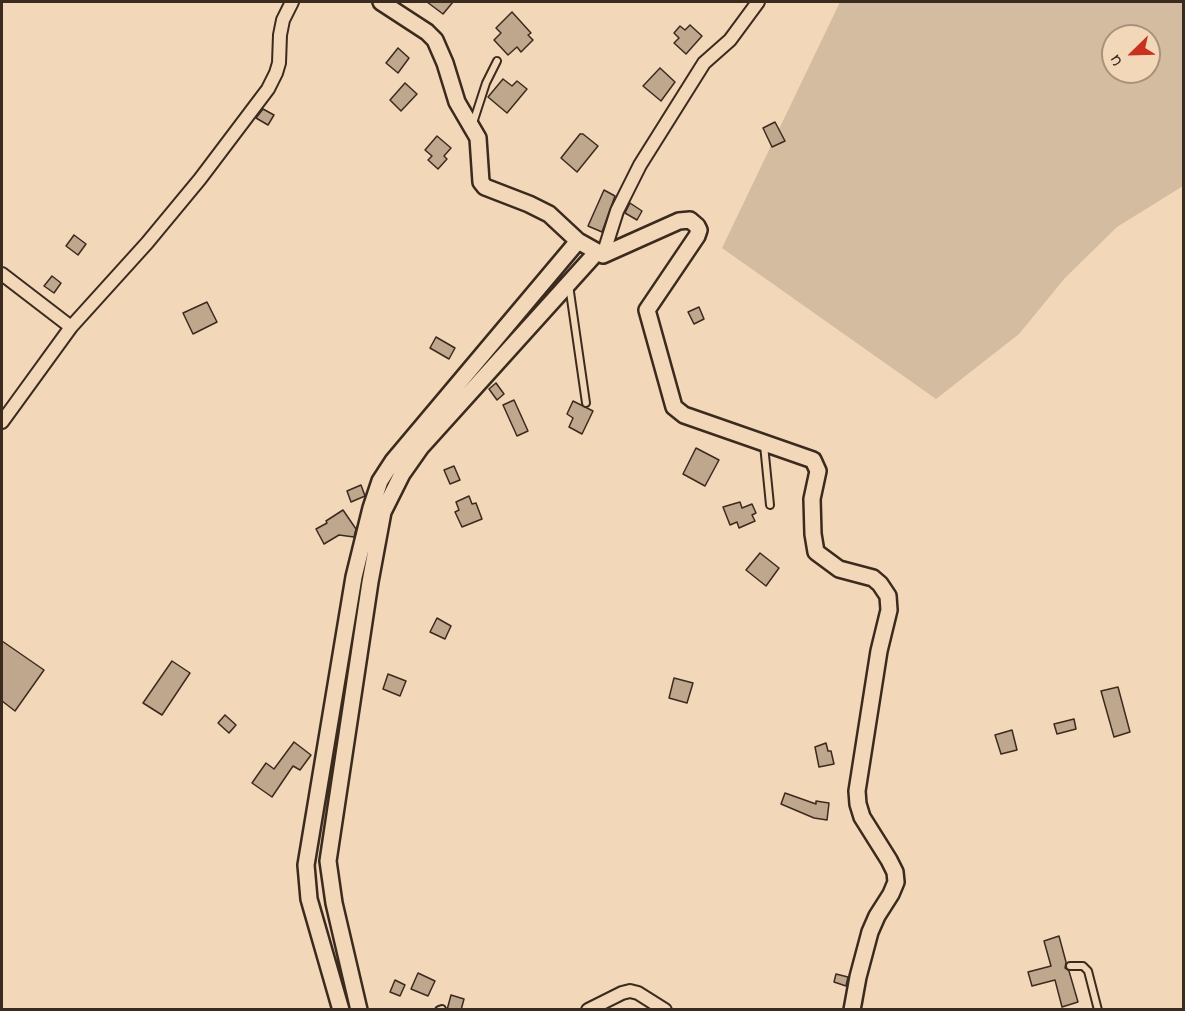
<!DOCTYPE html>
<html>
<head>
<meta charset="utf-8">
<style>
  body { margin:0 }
  #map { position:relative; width:1185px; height:1011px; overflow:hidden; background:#f2d8b9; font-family:"Indie Flower",sans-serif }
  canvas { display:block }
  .frame { position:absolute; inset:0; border:3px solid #3b2a1e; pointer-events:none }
  .north { position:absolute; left:1101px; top:24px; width:60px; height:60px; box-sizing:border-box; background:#f2d8b9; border:2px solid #a9927b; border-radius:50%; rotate:247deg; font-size:16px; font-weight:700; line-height:24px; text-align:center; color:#3b2a1e }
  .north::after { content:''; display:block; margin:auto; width:21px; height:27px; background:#c8321e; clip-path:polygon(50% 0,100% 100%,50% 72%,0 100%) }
</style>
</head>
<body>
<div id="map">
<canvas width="1185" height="1011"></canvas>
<div class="frame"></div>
<div class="north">U</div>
</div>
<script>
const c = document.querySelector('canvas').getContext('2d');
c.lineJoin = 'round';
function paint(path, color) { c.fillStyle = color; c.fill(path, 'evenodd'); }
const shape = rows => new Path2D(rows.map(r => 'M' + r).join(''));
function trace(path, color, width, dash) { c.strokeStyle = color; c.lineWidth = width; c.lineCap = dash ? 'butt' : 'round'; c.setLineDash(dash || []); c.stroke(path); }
const green = shape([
  [840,2,1183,2,1183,186,1117,227,1065,278,1019,334,936,399,722,248],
  [1113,36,1149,36,1149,72,1113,72]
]);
const building = shape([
  [427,2,453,2,443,14,427,2],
  [512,12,531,33,528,35,533,40,521,52,517,47,508,55,494,40,501,33,496,28,512,12],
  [690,25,702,36,686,54,674,43,679,38,674,33,680,26,685,30,690,25],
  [398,48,409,58,398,73,386,63,398,48],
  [660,68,675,82,661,101,643,86,660,68],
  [503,79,512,86,517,81,527,89,507,113,488,97,503,79],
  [405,83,417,94,401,111,390,100,405,83],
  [263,109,274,115,268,125,256,118,263,109],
  [775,122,785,141,772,147,763,128,775,122],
  [580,134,583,134,598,146,577,172,561,158,580,134],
  [437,136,451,148,444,156,447,159,438,169,428,160,432,156,425,150,437,136],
  [604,190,615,196,602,232,588,226,604,190],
  [630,203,642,211,637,220,625,213,630,203],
  [74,235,86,244,78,255,66,246,74,235],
  [52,276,61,283,54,293,44,286,52,276],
  [207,302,217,322,193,334,183,313,207,302],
  [699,307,704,319,694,324,688,312,699,307],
  [436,337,455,348,449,359,430,348,436,337],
  [496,383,504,394,497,400,489,389,496,383],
  [514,400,528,431,517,436,503,405,514,400],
  [573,401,593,411,582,434,569,427,573,418,567,414,573,401],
  [696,448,719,460,705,486,683,474,696,448],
  [454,466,460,480,450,484,444,470,454,466],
  [361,485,365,496,351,502,347,491,361,485],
  [469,496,472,504,476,503,482,519,462,527,455,512,459,510,456,502,469,496],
  [740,502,742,508,752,504,756,513,752,515,755,521,739,528,737,522,730,525,723,507,740,502],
  [343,510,356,529,354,537,339,535,324,544,316,529,327,523,326,521,343,510],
  [760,553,779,568,766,586,746,570,760,553],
  [437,618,451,626,445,639,430,632,437,618],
  [2,641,44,670,15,711,2,701,2,641],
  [172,661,190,673,162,715,143,703,172,661],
  [388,674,406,681,400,696,383,689,388,674],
  [674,678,693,683,687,703,669,698,674,678],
  [1118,687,1130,732,1114,737,1101,691,1118,687],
  [225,715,236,725,229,733,218,723,225,715],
  [1074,719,1076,729,1057,734,1054,724,1074,719],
  [1012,730,1017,750,1001,754,995,735,1012,730],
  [294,742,311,755,300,770,293,766,272,797,252,783,266,763,274,769,294,742],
  [826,743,828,751,831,751,834,764,819,767,815,747,826,743],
  [785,793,816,804,816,801,829,803,827,820,814,818,781,804,785,793],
  [1059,936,1066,962,1065,968,1069,971,1078,1002,1062,1007,1055,980,1032,986,1028,972,1051,966,1044,941,1059,936],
  [418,973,435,981,428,996,411,989,418,973],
  [836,974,848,977,846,986,834,982,836,974],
  [395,980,405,985,400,996,390,992,395,980],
  [451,995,464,999,461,1010,447,1010,451,995]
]);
const service = shape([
  [473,123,486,83,497,61],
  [569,285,586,403],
  [764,445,770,505],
  [1070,966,1083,966,1088,971,1098,1010],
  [439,1010,442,1009]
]);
const minor = shape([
  [603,255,617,211,640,165,704,63,730,40,758,2],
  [2,274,71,327],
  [2,422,71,327,147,243,200,179,268,89,276,73,279,63,280,35,283,20,292,2],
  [588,1010,622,993,630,991,638,993,665,1010]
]);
const tertiary = shape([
  [381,2,427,32,435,40,445,63,457,102,478,138,481,182,485,187,529,204,549,214,578,241,603,255,679,221,690,220,697,226,699,230,697,236,647,310,674,407,684,415,813,460,818,471,812,499,813,534,816,552,839,569,873,578,880,584,888,596,889,610,879,651,857,791,858,804,862,817,889,860,895,872,896,882,891,894,877,916,870,932,858,977,852,1010],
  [341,1010,309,899,306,865,354,577,371,508,380,481,393,461,578,241],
  [359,1010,334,903,328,861,370,582,383,512,402,474,421,447,596,253]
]);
paint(green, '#d4bca0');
paint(building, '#bfa78e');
trace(building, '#3b2a1e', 1.5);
trace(service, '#3b2a1e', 10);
trace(minor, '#3b2a1e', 16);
trace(tertiary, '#3b2a1e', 20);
trace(service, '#f2d8b9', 6);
trace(minor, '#f2d8b9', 12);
trace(tertiary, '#f2d8b9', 15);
</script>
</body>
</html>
